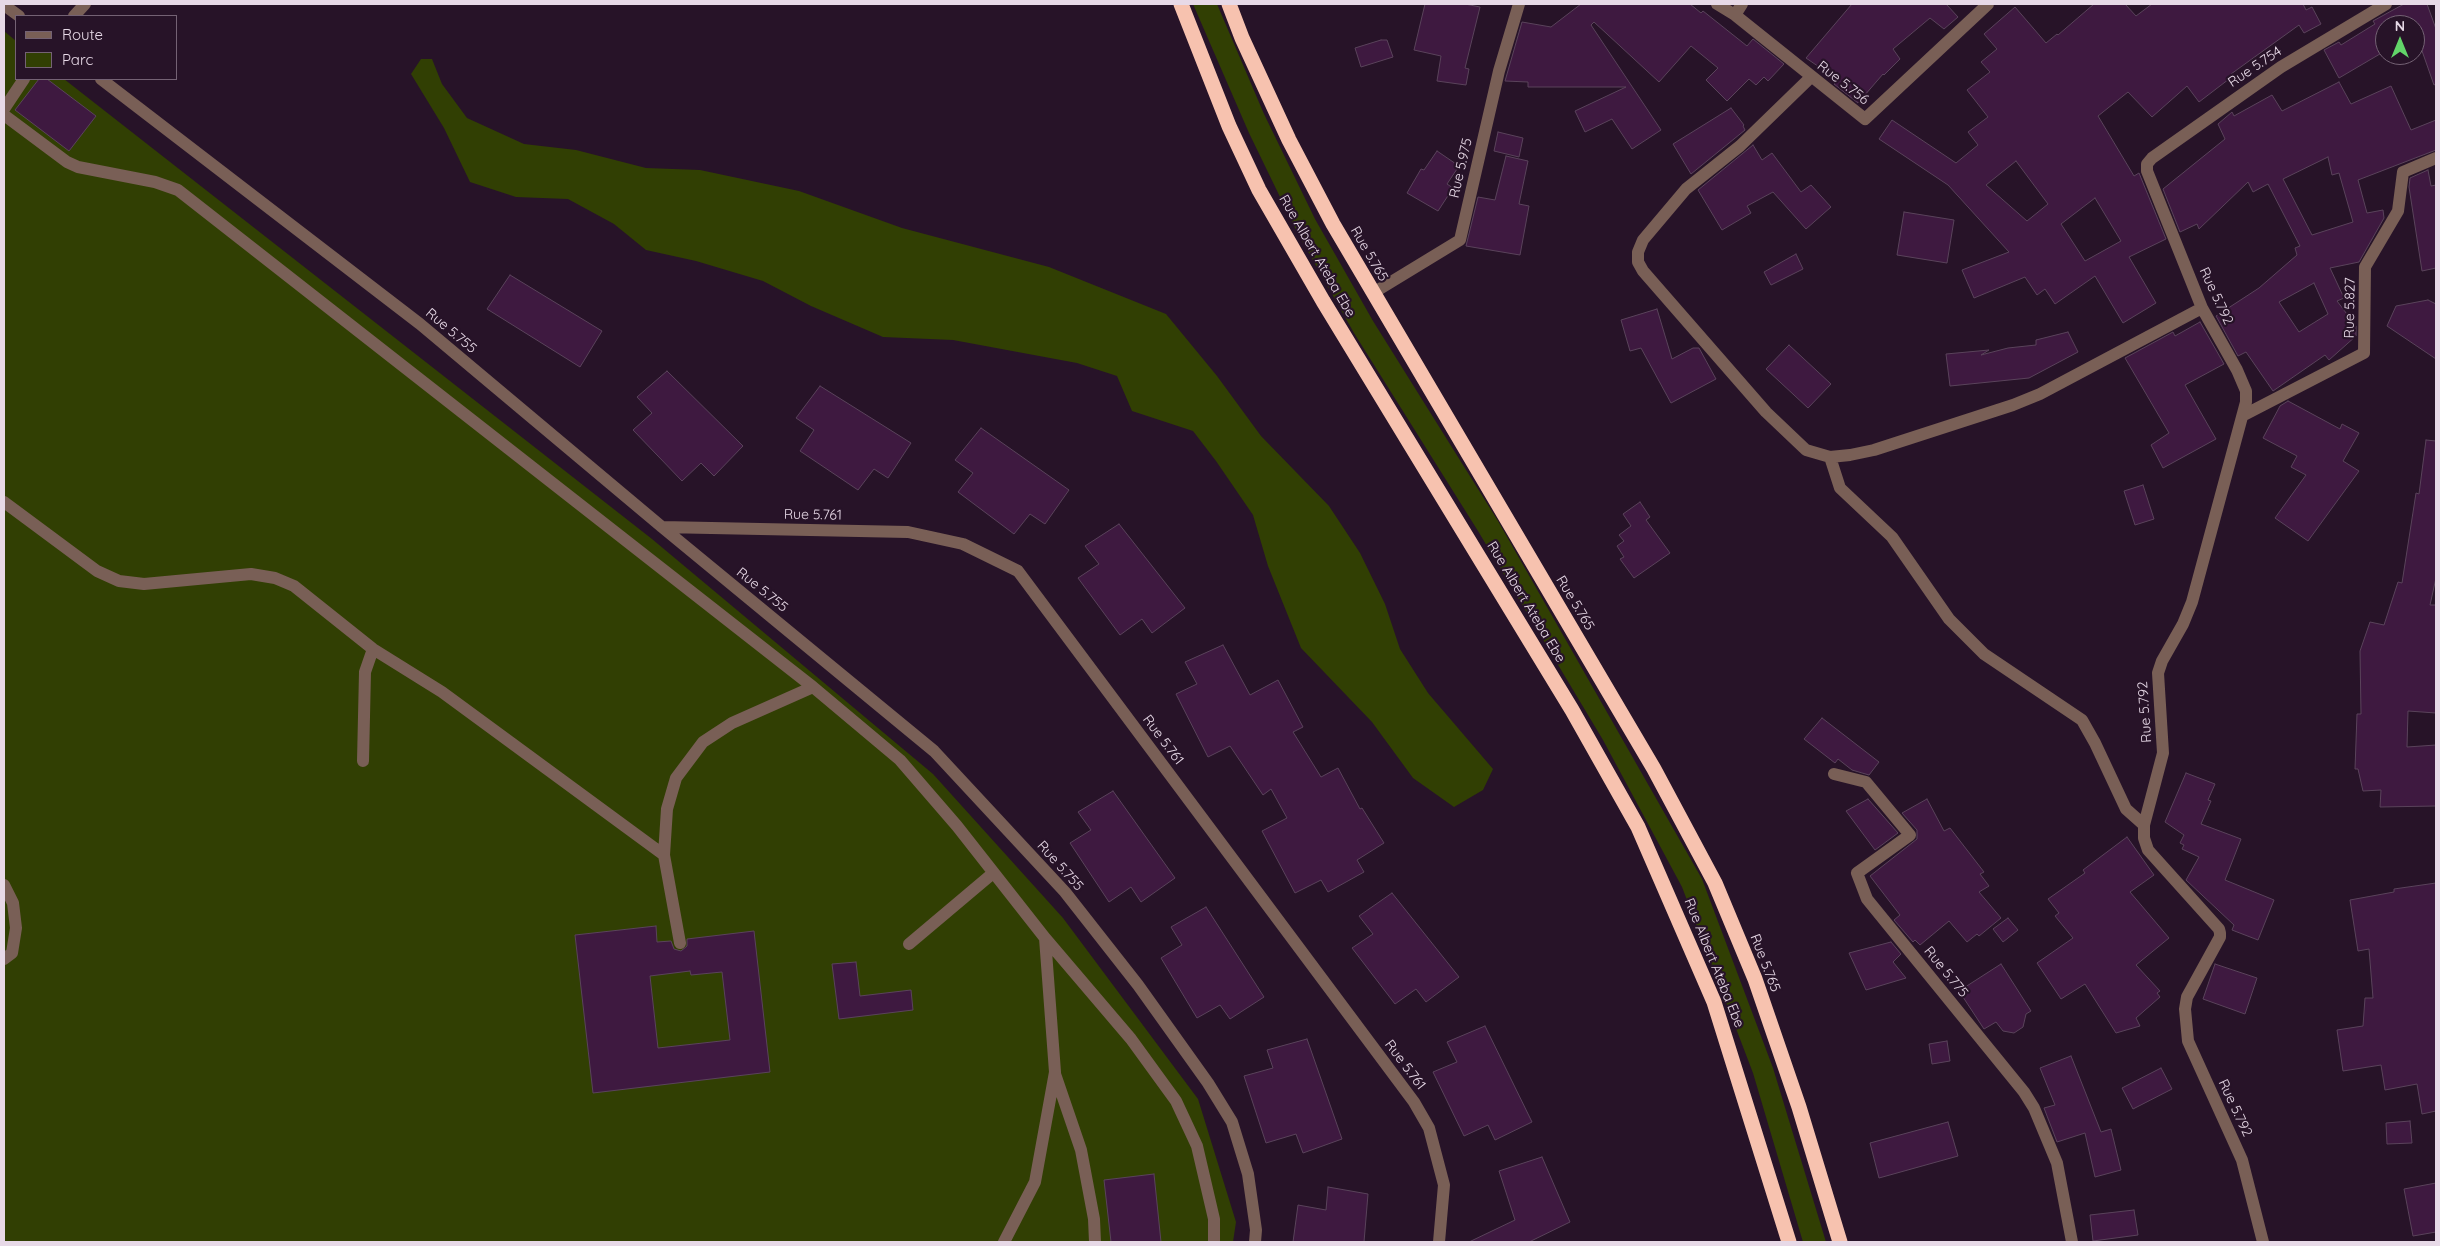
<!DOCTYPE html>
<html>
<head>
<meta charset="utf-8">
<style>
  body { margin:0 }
  #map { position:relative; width:2440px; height:1246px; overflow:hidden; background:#271328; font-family:Quicksand,sans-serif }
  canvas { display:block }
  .frame { position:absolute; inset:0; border:5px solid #e7d9e7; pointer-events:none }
  .legend { position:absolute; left:15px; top:15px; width:162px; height:65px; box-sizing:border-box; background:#271328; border:1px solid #746274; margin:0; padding:6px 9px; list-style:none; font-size:15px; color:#e7d9e7 }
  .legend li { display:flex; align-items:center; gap:10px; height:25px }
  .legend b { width:25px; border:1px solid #746274 }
  .north { position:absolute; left:2375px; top:15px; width:50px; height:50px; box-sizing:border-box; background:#271328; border:1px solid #746274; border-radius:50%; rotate:0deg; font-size:14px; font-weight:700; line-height:20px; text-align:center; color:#e7d9e7 }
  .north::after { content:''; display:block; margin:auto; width:18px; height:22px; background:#62d469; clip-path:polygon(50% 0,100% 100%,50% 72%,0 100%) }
</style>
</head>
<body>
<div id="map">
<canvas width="2440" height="1246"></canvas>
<div class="frame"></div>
<ul class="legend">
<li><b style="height:6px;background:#795f56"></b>Route</li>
<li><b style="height:14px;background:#313f03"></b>Parc</li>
</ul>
<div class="north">N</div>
</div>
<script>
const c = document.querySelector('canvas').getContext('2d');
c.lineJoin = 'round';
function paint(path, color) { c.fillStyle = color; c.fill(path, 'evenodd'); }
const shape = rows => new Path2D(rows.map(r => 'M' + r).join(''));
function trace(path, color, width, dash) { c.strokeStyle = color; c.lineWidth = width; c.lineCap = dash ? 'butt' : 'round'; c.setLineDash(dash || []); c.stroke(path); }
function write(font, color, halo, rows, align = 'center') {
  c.font = font + ' Quicksand,sans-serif'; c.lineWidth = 4.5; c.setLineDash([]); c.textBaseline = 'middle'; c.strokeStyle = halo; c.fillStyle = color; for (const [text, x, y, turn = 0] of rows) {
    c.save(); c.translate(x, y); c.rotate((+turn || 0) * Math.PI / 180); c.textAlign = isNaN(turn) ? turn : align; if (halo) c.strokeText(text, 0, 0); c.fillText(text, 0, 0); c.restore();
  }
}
const green = shape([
  [1193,4,1217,4,1264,114,1315,219,1373,321,1498,521,1702,879,1773,1068,1826,1242,1803,1242,1753,1073,1682,887,1603,740,1478,531,1354,333,1297,232,1249,133],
  [4,31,16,41,16,79,64,79,652,539,933,774,1063,918,1198,1099,1236,1222,1233,1242,4,1242],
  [421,59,432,59,442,84,467,118,524,144,576,150,646,168,700,170,799,191,902,228,1049,267,1166,314,1217,376,1261,436,1329,506,1360,553,1385,604,1400,649,1428,693,1493,769,1483,790,1454,807,1413,778,1372,722,1301,648,1268,566,1253,515,1216,461,1193,431,1132,411,1117,376,1077,363,953,340,883,337,811,306,763,281,696,261,646,250,614,224,568,199,516,197,470,182,444,128,411,74]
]);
const building = shape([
  [1425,4,1465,4,1480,7,1465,68,1469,69,1466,85,1437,81,1441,56,1414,50,1425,4],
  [1581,4,1690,4,1701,13,1703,11,1747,46,1753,39,1784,64,1768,81,1764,77,1756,85,1749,79,1727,101,1706,80,1718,68,1691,46,1659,82,1594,22,1591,25,1661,130,1632,149,1612,119,1585,132,1575,111,1626,87,1528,87,1528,82,1505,81,1522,22,1551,27,1581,4],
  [1852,4,1946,4,1958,17,1944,29,1930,18,1893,49,1900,59,1884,75,1883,74,1858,103,1834,84,1838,80,1806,58,1852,4],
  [2094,4,2125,4,2136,16,2152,4,2303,4,2306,10,2312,7,2321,24,2304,33,2299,25,2231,74,2233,76,2199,102,2187,86,2152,117,2128,92,2098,116,2134,176,2139,173,2166,239,2129,257,2156,303,2123,323,2095,276,2055,304,2045,289,2037,295,2025,277,1974,298,1962,270,2009,252,1948,185,1879,139,1892,120,1956,163,1978,145,1968,132,1988,117,1967,90,1990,72,1981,62,1997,49,1984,34,2015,7,2046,43,2057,34,2058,35,2094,4],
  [2016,161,2048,204,2027,221,1986,185,2016,161],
  [2095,198,2121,241,2085,261,2061,224,2095,198],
  [2404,4,2427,4,2436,29,2436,84,2434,85,2415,31,2415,25,2385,25,2385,51,2339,78,2324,50,2339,42,2341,45,2375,24,2373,21,2404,4],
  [1381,40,1387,40,1393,57,1361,67,1355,48,1381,40],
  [39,79,47,79,96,116,69,151,15,110,39,79],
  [2339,82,2351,104,2391,86,2411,130,2436,120,2436,150,2358,180,2367,213,2383,210,2384,218,2359,262,2330,268,2344,298,2337,301,2356,326,2356,336,2329,360,2325,355,2273,391,2246,352,2238,356,2216,316,2259,288,2297,255,2295,248,2300,246,2268,184,2253,192,2248,182,2199,229,2197,224,2180,232,2163,189,2225,139,2218,124,2232,112,2234,116,2272,95,2282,111,2339,82],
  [2328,157,2332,175,2339,173,2353,222,2312,235,2283,179,2328,157],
  [2314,283,2328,314,2299,332,2279,302,2314,283],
  [1731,108,1744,125,1743,126,1745,130,1691,174,1673,144,1731,108],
  [1498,132,1523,138,1519,157,1494,151,1498,132],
  [1753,145,1762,160,1772,153,1801,192,1811,185,1831,207,1806,229,1773,192,1747,206,1751,213,1722,230,1698,190,1753,145],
  [1437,151,1459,166,1447,184,1453,188,1438,211,1407,193,1421,169,1424,170,1437,151],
  [1506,156,1528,161,1519,204,1529,206,1520,255,1466,246,1478,197,1495,200,1506,156],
  [2428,170,2431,186,2436,185,2436,268,2422,271,2409,187,2410,178,2428,170],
  [1904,212,1954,220,1947,263,1897,255,1904,212],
  [1796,254,1803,269,1771,285,1764,272,1796,254],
  [510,275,602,331,580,367,487,309,510,275],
  [2428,300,2436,304,2436,359,2387,326,2396,306,2428,300],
  [1657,309,1672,359,1693,348,1699,348,1716,379,1671,403,1641,348,1630,351,1621,320,1657,309],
  [2200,322,2224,364,2185,385,2216,439,2163,468,2151,445,2169,433,2125,358,2173,332,2175,336,2200,322],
  [2068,332,2078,352,2029,378,1950,386,1946,354,1989,350,1981,355,2008,348,2036,345,2036,340,2068,332],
  [1789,345,1831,384,1808,408,1766,369,1789,345],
  [667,371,743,446,714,476,701,463,682,481,633,430,652,413,637,397,667,371],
  [820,386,911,443,888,478,874,469,858,490,800,451,814,430,796,418,820,386],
  [2288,401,2340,429,2342,424,2359,433,2343,461,2359,471,2308,541,2275,518,2306,475,2291,467,2297,456,2263,438,2280,406,2288,401],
  [981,428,1069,490,1045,524,1030,514,1014,534,958,492,973,473,955,460,981,428],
  [2426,440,2436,441,2436,578,2430,605,2436,605,2436,713,2408,711,2407,747,2436,745,2436,806,2380,807,2381,790,2363,791,2358,769,2355,769,2357,714,2361,714,2360,651,2370,622,2384,625,2398,582,2402,583,2416,493,2419,494,2426,440],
  [2143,485,2154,519,2135,525,2124,491,2143,485],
  [1640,502,1650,517,1646,520,1670,553,1634,578,1620,559,1624,557,1617,546,1624,541,1619,535,1631,526,1623,514,1640,502],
  [1119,524,1185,608,1152,633,1142,619,1120,635,1078,578,1099,564,1085,546,1119,524],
  [1223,645,1250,695,1278,680,1303,727,1293,732,1321,777,1338,768,1360,809,1362,808,1384,843,1357,860,1364,872,1328,892,1321,880,1295,893,1262,831,1287,818,1271,789,1263,795,1230,746,1208,757,1176,694,1197,684,1185,662,1223,645],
  [1822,718,1879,762,1869,775,1852,770,1838,759,1835,763,1804,739,1822,718],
  [2186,773,2215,784,2208,800,2211,801,2201,824,2241,839,2225,880,2274,900,2258,940,2232,930,2234,925,2186,880,2199,857,2182,849,2184,845,2180,843,2184,835,2165,822,2186,773],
  [1113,791,1175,878,1141,902,1131,887,1109,902,1070,843,1091,830,1078,812,1113,791],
  [1868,799,1898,833,1875,850,1846,811,1868,799],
  [1927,799,1944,831,1950,828,1984,872,1980,874,1989,886,1979,892,2001,918,1979,936,1977,934,1967,942,1949,921,1920,945,1915,940,1913,942,1894,920,1900,915,1870,876,1917,839,1917,830,1902,813,1927,799],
  [2127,837,2154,875,2130,892,2169,938,2136,965,2160,991,2157,993,2160,997,2136,1018,2140,1026,2116,1033,2085,984,2061,999,2037,963,2073,938,2055,916,2059,913,2048,899,2085,873,2083,870,2127,837],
  [2436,883,2436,1111,2422,1114,2417,1084,2385,1090,2381,1065,2343,1071,2337,1030,2363,1026,2365,998,2373,998,2369,949,2358,951,2350,900,2394,892,2394,889,2436,883],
  [1392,893,1459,977,1426,1002,1416,989,1395,1004,1352,948,1373,934,1359,916,1392,893],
  [1206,907,1264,997,1230,1019,1220,1005,1197,1018,1161,958,1182,945,1171,927,1206,907],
  [2008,918,2018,930,2003,942,1993,929,2008,918],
  [656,926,657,942,671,941,674,949,681,951,687,946,687,939,754,931,770,1072,593,1093,575,935,656,926],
  [690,971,691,975,722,972,730,1040,658,1048,650,976,690,971],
  [1891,942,1901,954,1893,962,1906,978,1866,990,1849,953,1891,942],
  [856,962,860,996,911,990,913,1010,839,1019,832,964,856,962],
  [2001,964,2031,1011,2026,1014,2023,1027,2014,1033,2003,1031,1996,1022,1984,1029,1959,991,2001,964],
  [2215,964,2257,978,2245,1014,2203,999,2215,964],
  [1485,1026,1532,1122,1495,1140,1488,1125,1464,1136,1433,1072,1457,1062,1447,1042,1485,1026],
  [1307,1039,1342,1139,1303,1153,1296,1134,1266,1143,1244,1076,1273,1068,1267,1050,1307,1039],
  [1947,1041,1950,1061,1932,1064,1929,1044,1947,1041],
  [2071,1056,2101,1132,2111,1129,2121,1170,2095,1177,2085,1133,2057,1142,2044,1108,2055,1105,2040,1068,2071,1056],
  [2161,1068,2172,1089,2133,1109,2122,1088,2161,1068],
  [2410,1121,2412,1143,2387,1144,2386,1123,2410,1121],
  [1948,1122,1958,1156,1879,1178,1870,1143,1948,1122],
  [1542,1157,1570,1222,1529,1242,1469,1242,1515,1220,1499,1171,1542,1157],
  [1154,1174,1161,1242,1111,1242,1104,1180,1154,1174],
  [2436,1183,2436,1232,2413,1236,2404,1189,2436,1183],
  [1328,1187,1368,1194,1364,1242,1293,1242,1298,1205,1326,1210,1328,1187],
  [2134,1210,2138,1235,2093,1241,2090,1215,2134,1210]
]);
const minor = shape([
  [1717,4,1735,15,1865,119,1988,4],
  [4,5,19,16],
  [1735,15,1742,4],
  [74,16,85,4],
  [1810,78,1740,146,1686,189,1643,240,1638,252,1638,262,1643,271,1766,412,1806,450,1830,457,1850,455,1874,450,2013,405,2040,394,2202,308],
  [101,79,420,324,662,527,934,751,1065,892,1138,985,1208,1083,1232,1122,1248,1174,1256,1230,1255,1242],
  [4,109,24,79],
  [4,115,67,162,78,167,155,182,178,190,813,687,900,760,957,826,1045,938,1055,1072,1035,1182,1004,1242],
  [1373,293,1460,240,1499,71,1519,4],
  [2244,415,2364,353,2365,267,2398,211,2403,172,2436,158],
  [1830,457,1840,488,1892,537,1949,619,1984,654,2082,720,2095,743,2126,809,2144,825],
  [4,502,97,571,119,581,144,584,251,574,275,578,294,586,373,649,442,692,664,855,680,943],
  [662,527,908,532,963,544,1018,571,1414,1102,1429,1128,1444,1185,1439,1242],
  [363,761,365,672,373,649],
  [1834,774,1866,782,1910,835,1857,873,1867,899,2024,1092,2034,1108,2057,1163,2072,1242],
  [664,855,667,809,676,778,703,742,732,723,813,687],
  [4,885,13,903,16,928,12,953,4,959],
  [1045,938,1131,1039,1176,1101,1197,1146,1214,1219,1214,1242],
  [909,944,992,874],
  [1055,1074,1081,1150,1094,1219,1095,1242],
  [2263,1242,2242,1160,2188,1041,2185,1009,2187,997,2220,937,2220,933,2219,929,2148,850,2144,838,2144,825,2163,753,2158,673,2162,661,2183,624,2192,602,2246,402,2246,391,2237,370,2202,308,2147,171,2147,164,2152,158,2281,67,2386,4]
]);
const highway = shape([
  [1181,4,1229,126,1259,190,1323,301,1572,710,1638,827,1714,1002,1789,1242],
  [1229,4,1242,38,1289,140,1333,224,1654,769,1715,883,1755,979,1799,1107,1840,1242]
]);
const streetNames = [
  ["Rue 5.754",2255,67,-34],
  ["Rue 5.756",1843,83,38],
  ["Rue 5.975",1461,168,-77],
  ["Rue 5.765",1369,254,60],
  ["Rue Albert Ateba Ebe",1317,256,60],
  ["Rue 5.792",2216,296,65],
  ["Rue 5.827",2350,308,-89],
  ["Rue 5.755",451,331,40],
  ["Rue 5.761",813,515,1],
  ["Rue 5.755",762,590,39],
  ["Rue Albert Ateba Ebe",1526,602,59],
  ["Rue 5.765",1575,603,59],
  ["Rue 5.792",2145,712,-94],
  ["Rue 5.761",1163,740,53],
  ["Rue 5.755",1060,866,48],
  ["Rue Albert Ateba Ebe",1714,963,68],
  ["Rue 5.765",1765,963,69],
  ["Rue 5.775",1946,972,51],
  ["Rue 5.761",1405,1065,53],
  ["Rue 5.792",2235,1108,65]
];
paint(green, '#313f03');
paint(building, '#3e1940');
trace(building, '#5a435b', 1);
trace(minor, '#795f56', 12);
trace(highway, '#f7c2af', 15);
write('14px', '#e7d9e7', '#271328', streetNames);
</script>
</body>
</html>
